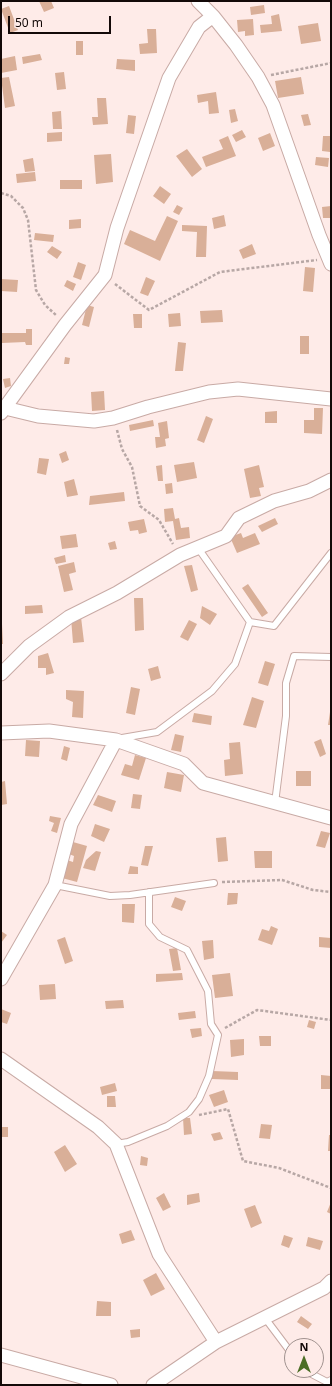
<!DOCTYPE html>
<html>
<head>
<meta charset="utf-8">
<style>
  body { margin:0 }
  #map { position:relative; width:332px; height:1386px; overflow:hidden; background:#feebe8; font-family:"Noto Sans",sans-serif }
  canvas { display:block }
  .frame { position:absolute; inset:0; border:2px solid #130908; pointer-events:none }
  .north { position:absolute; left:284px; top:1338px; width:40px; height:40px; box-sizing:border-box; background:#feebe8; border:1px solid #a0918e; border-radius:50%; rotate:0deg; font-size:11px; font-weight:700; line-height:16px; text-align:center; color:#130908 }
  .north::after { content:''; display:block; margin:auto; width:14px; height:18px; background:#4c6e26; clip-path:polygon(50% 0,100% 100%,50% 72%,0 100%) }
  .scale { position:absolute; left:8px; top:16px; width:103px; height:18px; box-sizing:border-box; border:2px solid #130908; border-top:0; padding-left:5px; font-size:12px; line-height:14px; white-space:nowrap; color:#130908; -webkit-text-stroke:3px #feebe8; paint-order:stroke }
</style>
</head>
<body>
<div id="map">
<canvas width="332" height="1386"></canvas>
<div class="frame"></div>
<div class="north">N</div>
<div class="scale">50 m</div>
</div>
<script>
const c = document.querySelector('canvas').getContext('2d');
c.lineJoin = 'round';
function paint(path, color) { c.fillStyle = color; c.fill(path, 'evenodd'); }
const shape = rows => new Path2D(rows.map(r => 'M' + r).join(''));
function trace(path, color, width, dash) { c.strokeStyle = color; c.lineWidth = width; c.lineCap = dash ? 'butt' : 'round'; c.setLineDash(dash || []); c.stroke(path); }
const building = shape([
  [39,1,51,1,54,8,44,12],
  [264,5,265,13,251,15,250,7],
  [9,6,18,30,10,33,1,9],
  [279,14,282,31,261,33,260,25,272,24,271,16],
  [253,19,254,35,245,36,245,31,238,32,237,20],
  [318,23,321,41,301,44,298,26],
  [147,29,156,29,157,53,140,54,139,44,148,43],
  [76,41,83,41,83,55,76,55],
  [40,54,42,60,23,64,22,57],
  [15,56,17,70,1,73,1,59],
  [117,59,135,60,135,71,116,69],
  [64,72,66,89,57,90,55,73],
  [9,77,15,106,5,108,1,78],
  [301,77,304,94,278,98,275,81],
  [216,92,219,113,209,114,208,101,198,103,197,95],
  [97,98,106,98,108,124,93,125,92,117,98,117],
  [235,109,238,121,231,123,229,110],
  [61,111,62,129,53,129,52,112],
  [308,114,311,125,304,126,301,115],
  [128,115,136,116,134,134,126,133],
  [242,130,246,137,236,142,232,135],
  [62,132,62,141,47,142,47,133],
  [270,133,275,146,263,151,258,138],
  [228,136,236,156,206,167,202,157,223,149,219,140],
  [323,136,331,136,330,152,322,151],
  [187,149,202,169,192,177,176,156],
  [111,154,113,182,96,184,94,155],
  [316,157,329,158,328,167,315,165],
  [33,158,35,171,25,172,23,160],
  [35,172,36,181,17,183,16,174],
  [60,180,82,180,82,189,60,189],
  [160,186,171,194,164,204,153,196],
  [177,205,183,208,179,215,173,212],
  [331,206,331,218,323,218,322,207],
  [224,215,226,226,214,229,212,218],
  [167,216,178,221,160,261,124,244,130,230,155,241],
  [81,219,81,228,69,229,69,220],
  [182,225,207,226,206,257,196,257,197,232,182,231],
  [35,233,54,235,53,242,34,240],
  [252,244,256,254,243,259,239,250],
  [52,246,62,252,57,259,47,252],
  [78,262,86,265,81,280,73,277],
  [305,267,315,268,313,292,303,291],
  [146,277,155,281,148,296,140,293],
  [1,279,18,280,17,292,1,291],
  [67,280,76,284,73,291,64,286],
  [87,305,94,307,89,327,82,325],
  [222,310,223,322,201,323,200,311],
  [180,313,181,326,169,327,168,314],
  [133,314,142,314,142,328,134,328],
  [26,329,32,329,32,345,26,345,25,342,2,343,1,333,26,333],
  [300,336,309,336,309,354,300,354],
  [178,342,186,343,183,371,175,371],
  [65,357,70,358,69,364,64,364],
  [10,378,11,386,5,388,3,379],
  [104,391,105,410,92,411,91,392],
  [314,408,323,408,322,434,304,433,304,420,314,420],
  [277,411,277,423,265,423,265,412],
  [206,416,213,419,204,443,197,440],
  [153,420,154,426,130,431,129,425],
  [167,421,169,438,165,439,166,446,156,448,155,437,160,437,158,423],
  [66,451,69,460,62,463,59,454],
  [39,458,49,459,46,475,37,473],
  [194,462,197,478,177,482,174,465],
  [162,465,163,481,158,481,156,466],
  [259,465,264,487,259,488,261,496,250,498,244,469],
  [74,479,78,495,67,497,64,482],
  [172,483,173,493,166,494,165,484],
  [124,492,125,501,89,505,90,496],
  [173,508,175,519,179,518,181,528,189,527,190,538,176,540,173,521,165,522,164,509],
  [275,518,278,524,262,532,258,526],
  [144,519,147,532,139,534,138,530,130,531,128,522],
  [241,533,243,538,255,533,260,544,237,553,230,537],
  [76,534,78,547,62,549,60,536],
  [115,541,117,549,110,550,108,543],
  [65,555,66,562,56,564,54,558],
  [74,562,76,572,69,574,73,590,64,592,58,566],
  [192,565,198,590,191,592,184,566],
  [248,584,268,613,262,617,242,588],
  [134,598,143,598,144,630,135,631],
  [42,605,43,613,25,614,25,606],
  [202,606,217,614,210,625,200,618],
  [81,617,84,642,73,643,71,618],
  [189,620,197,624,188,641,180,637],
  [1,624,2,624,3,644,1,644],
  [48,653,54,673,46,675,46,668,38,668,38,656],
  [265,661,275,664,268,686,258,683],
  [158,666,161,678,151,681,148,669],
  [131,687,140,689,135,715,126,713],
  [66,690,84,691,83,718,72,717,73,702,66,699],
  [252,697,264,701,256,728,243,725],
  [330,712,331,712,331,725,328,725],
  [194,713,212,716,211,725,192,722],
  [175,734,184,736,181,752,171,750],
  [321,739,326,754,320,757,314,742],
  [26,740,40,741,39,757,25,756],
  [240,742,243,774,225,776,224,760,230,759,229,743],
  [64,746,70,748,67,761,61,759],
  [135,755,146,758,139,780,121,775,125,764,132,766],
  [296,771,311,771,311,786,296,786],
  [167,772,184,775,181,792,164,788],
  [5,781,7,804,1,805,1,782],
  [133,794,142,795,140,809,131,808],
  [98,795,116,801,112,812,93,805],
  [50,816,61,818,57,833,51,831,54,823,49,821],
  [95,824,110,829,104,842,91,836],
  [321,831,330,833,325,848,316,846],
  [226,837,228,861,218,862,216,838],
  [73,842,87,846,77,882,62,878,67,860,73,862,74,856,69,854],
  [145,846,153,846,148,866,141,865],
  [96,851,101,852,95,871,83,868,86,860],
  [254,851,272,851,272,868,255,868],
  [130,866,138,867,138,874,128,874],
  [228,893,238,893,237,904,227,905],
  [175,897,186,901,182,911,171,907],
  [122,904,135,904,134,923,122,922],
  [271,926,278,929,272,945,258,940,262,929,269,931],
  [1,931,7,935,1,943],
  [65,937,73,961,65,964,57,940],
  [319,937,331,938,331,948,319,947],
  [213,940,214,958,204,960,202,941],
  [177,948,181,970,173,971,169,949],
  [182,973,183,980,156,982,156,974],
  [230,973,233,996,215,998,212,975],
  [55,984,56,999,40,1000,39,985],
  [123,1000,124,1008,106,1009,105,1001],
  [1,1009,11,1013,7,1024,1,1022],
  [195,1011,196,1018,179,1020,178,1013],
  [309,1020,316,1022,314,1029,307,1027],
  [201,1028,202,1036,192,1038,190,1029],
  [259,1036,271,1036,271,1046,260,1046],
  [244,1039,244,1055,231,1057,230,1040],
  [212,1071,238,1072,238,1080,212,1079],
  [321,1075,331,1076,331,1089,321,1089],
  [115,1083,117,1091,102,1095,100,1087],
  [224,1090,228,1102,214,1107,209,1095],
  [107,1096,115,1096,116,1107,107,1107],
  [183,1118,190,1118,192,1134,184,1135],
  [261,1124,272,1125,270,1139,259,1138],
  [1,1127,8,1127,8,1137,1,1137],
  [220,1132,223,1139,214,1141,211,1134],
  [329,1135,331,1135,331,1151,328,1151],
  [65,1145,77,1164,65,1172,54,1152],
  [141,1156,148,1158,147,1166,140,1165],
  [164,1193,171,1207,163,1211,156,1198],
  [199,1193,200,1202,187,1205,187,1195],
  [331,1202,331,1214,327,1212],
  [255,1205,262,1223,251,1228,244,1209],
  [131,1230,135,1240,122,1244,119,1234],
  [284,1235,293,1238,289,1248,281,1245],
  [308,1237,323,1241,320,1250,306,1246],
  [156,1273,165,1289,151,1296,143,1280],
  [97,1301,111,1302,111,1316,96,1316],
  [301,1316,312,1324,308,1329,297,1322],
  [140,1329,140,1337,131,1338,130,1330]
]);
const path = shape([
  [271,75,331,63],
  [1,193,11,196,23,208,28,220,36,290,45,305,57,316],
  [115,284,149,310,220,272,317,260],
  [117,430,122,449,132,467,140,506,159,520,173,544],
  [222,882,282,880,313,890,331,892],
  [225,1028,257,1010,331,1020],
  [199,1115,228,1109,243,1161,279,1168,331,1188]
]);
const service = shape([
  [198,548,250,622],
  [122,738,157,732,212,691,235,664,250,622,274,626,331,553],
  [275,803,286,716,286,683,294,656,331,657],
  [55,885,110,896,130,895,214,883],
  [116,1144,128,1142,167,1126,189,1112,199,1099,209,1076,218,1035,211,1024,208,991,187,950,160,937,149,924,149,892],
  [265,1318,292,1354],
  [304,1370,327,1382,331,1380]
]);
const minor = shape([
  [198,1,213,16,236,45,258,77,273,105,319,235,331,264],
  [5,408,38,416,94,421,113,418,148,407,209,392,238,389,331,399],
  [1,413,65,325,105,275,117,228,169,78,199,27,213,16],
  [1,674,29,646,69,617,117,593,180,555,226,536,239,518,274,501,309,491,331,480],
  [1,733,49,731,116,740,184,764,203,783,331,818],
  [1,979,55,885,71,824,116,740],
  [1,1059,98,1127,116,1144,159,1254,216,1342],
  [1,1355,111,1385],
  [153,1385,216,1342,324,1288,331,1281]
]);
paint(building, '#d9af98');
trace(service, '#c8aaa5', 8);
trace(minor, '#c8aaa5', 15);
trace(path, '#b7a7a5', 2.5, [3, 2]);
trace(service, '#fff', 6);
trace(minor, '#fff', 13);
</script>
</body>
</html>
